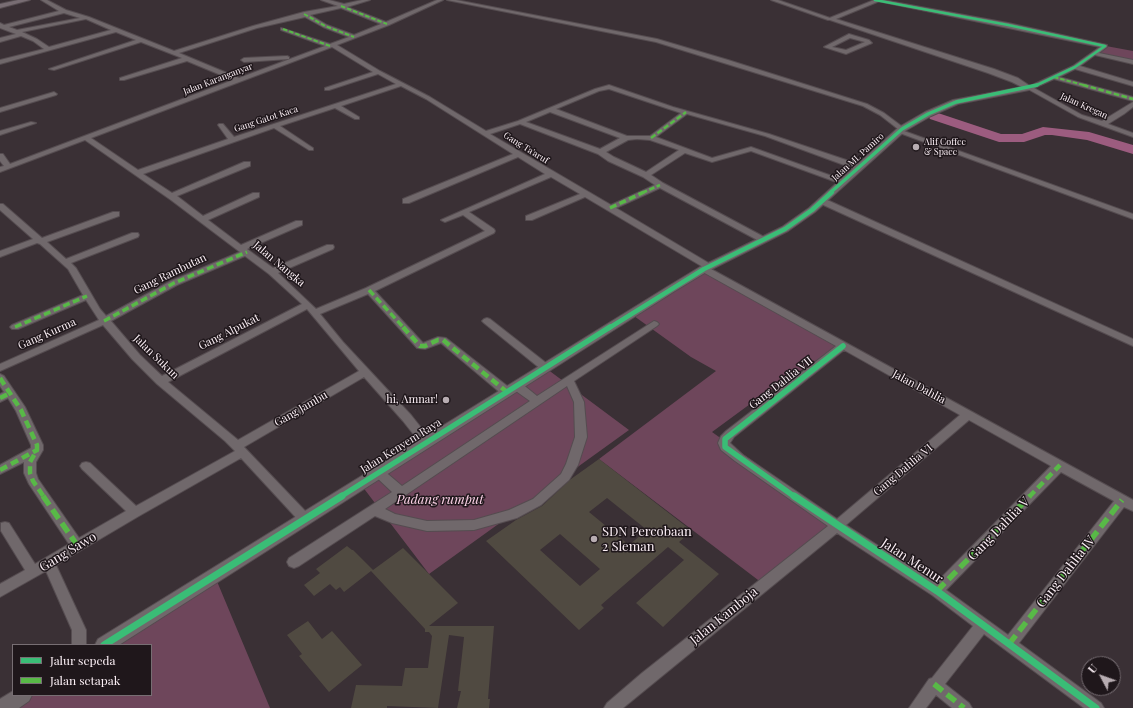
<!DOCTYPE html>
<html>
<head>
<meta charset="utf-8">
<style>
  body { margin:0 }
  #map { position:relative; width:1133px; height:708px; overflow:hidden; background:#3a3035; font-family:"Playfair Display",serif }
  canvas { display:block }
  .legend { position:absolute; left:12px; top:644px; width:140px; height:52px; box-sizing:border-box; background:#1f171b; border:1px solid #776e73; margin:0; padding:5px 7px; list-style:none; font-size:12px; color:#fcf0f6 }
  .legend li { display:flex; align-items:center; gap:8px; height:20px }
  .legend b { width:20px; border:1px solid #776e73 }
  .north { position:absolute; left:1081px; top:656px; width:40px; height:40px; box-sizing:border-box; background:#1f171b; border:1px solid #776e73; border-radius:50%; rotate:311deg; font-size:11px; font-weight:700; line-height:16px; text-align:center; color:#fcf0f6 }
  .north::after { content:''; display:block; margin:auto; width:14px; height:18px; background:#b8adb2; clip-path:polygon(50% 0,100% 100%,50% 72%,0 100%) }
</style>
</head>
<body>
<div id="map">
<canvas width="1133" height="708"></canvas>
<ul class="legend">
<li><b style="height:5px;background:#3abd76"></b>Jalur sepeda</li>
<li><b style="height:5px;background:#58b947"></b>Jalan setapak</li>
</ul>
<div class="north">U</div>
</div>
<script>
const c = document.querySelector('canvas').getContext('2d');
c.lineJoin = 'round';
function paint(path, color) { c.fillStyle = color; c.fill(path, 'evenodd'); }
const shape = rows => new Path2D(rows.map(r => 'M' + r).join(''));
function trace(path, color, width, dash) { c.strokeStyle = color; c.lineWidth = width; c.lineCap = dash ? 'butt' : 'round'; c.setLineDash(dash || []); c.stroke(path); }
function write(font, color, halo, rows, align = 'center') {
  c.font = font + ' "Playfair Display",serif'; c.lineWidth = 3; c.setLineDash([]); c.textBaseline = 'middle'; c.strokeStyle = halo; c.fillStyle = color; for (const [text, x, y, turn = 0] of rows) {
    c.save(); c.translate(x, y); c.rotate((+turn || 0) * Math.PI / 180); c.textAlign = isNaN(turn) ? turn : align; if (halo) c.strokeText(text, 0, 0); c.fillText(text, 0, 0); c.restore();
  }
}
const green = shape([
  [1106,46,1133,51,1133,63,1097,54],
  [707,268,837,347,761,396,712,432,840,523,762,583,599,459,716,371,691,357,634,316],
  [547,369,629,430,429,574,362,486],
  [216,579,270,708,8,708,29,695,151,695,151,645,110,645]
]);
const river = shape([
  [935,112,1001,134,1022,134,1043,127,1089,132,1133,145,1133,154,1087,140,1052,135,1045,135,1024,142,999,142,930,119,928,116,930,113,935,112]
]);
const building = shape([
  [599,459,692,531,679,542,719,574,663,627,636,603,684,560,668,547,601,605,604,608,579,630,486,541,516,520,542,506,571,479],
  [607,498,647,530,629,545,589,512],
  [560,534,600,569,580,586,540,550],
  [347,546,352,550,353,550,373,570,403,548,458,603,429,626,494,626,488,699,490,699,489,708,457,708,461,691,458,691,464,637,449,635,438,708,387,706,387,708,351,708,356,685,402,686,405,668,428,668,432,636,429,632,425,632,425,629,371,571,344,592,340,587,336,590,330,584,314,596,304,585,320,573,316,569],
  [308,621,322,639,332,631,362,665,329,692,299,656,302,654,287,635]
]);
const minor = shape([
  [41,0,47,0,66,10,89,17,174,51,253,26,304,12,338,6,321,0,329,0,344,4,362,0,370,0,347,7,386,22,437,0,443,0,389,25,337,45,380,71,430,97,486,131,518,121,595,89,609,85,673,107,769,134,861,165,861,169,855,169,765,136,687,114,656,137,712,158,751,147,846,181,842,183,839,183,751,151,712,162,685,153,651,175,663,183,766,238,767,240,763,243,660,188,616,208,712,265,713,267,711,269,1133,500,1133,511,1124,507,1019,643,1101,703,1104,708,1084,708,984,634,945,684,969,703,972,708,952,708,936,695,926,708,909,708,929,679,932,678,973,626,932,595,837,533,623,708,604,708,607,703,642,673,828,526,735,461,721,450,718,443,721,436,726,431,836,346,701,271,700,269,703,267,585,197,532,220,526,220,526,216,580,194,551,177,469,212,494,229,495,231,494,233,375,291,423,343,438,337,446,338,511,389,512,392,511,395,503,395,441,343,425,349,417,348,368,294,320,314,343,342,411,415,430,439,432,442,430,445,426,446,422,445,403,421,364,377,244,447,309,515,311,519,309,523,305,524,301,523,241,458,139,516,56,565,86,630,86,645,72,645,72,630,46,571,0,597,0,584,25,570,1,531,1,523,5,522,9,523,35,564,69,544,29,484,24,473,24,462,0,474,0,465,31,448,31,445,16,411,8,398,0,402,0,394,4,392,0,386,0,374,4,376,25,407,43,445,43,450,36,462,36,473,38,479,79,538,126,511,82,469,80,466,82,463,86,462,90,463,136,506,235,451,225,441,157,384,132,359,103,325,0,371,0,364,99,320,86,300,18,329,12,329,10,327,12,325,83,295,68,269,40,244,37,243,0,257,0,251,33,239,0,210,0,204,3,204,42,238,113,212,119,212,119,216,47,242,66,259,132,233,138,233,139,235,138,237,71,263,76,268,100,309,106,316,171,281,240,252,171,200,85,140,0,172,0,167,4,166,0,161,0,154,3,154,10,164,233,80,187,61,124,80,120,80,120,78,182,58,141,42,54,70,49,69,136,40,116,32,0,64,0,60,44,49,33,41,21,36,0,42,0,38,16,34,0,28,0,23,4,25,59,11,41,0],
  [341,8,381,24,354,35,327,25,310,15,341,8],
  [64,13,80,18,17,30,9,27,64,13],
  [305,17,323,27,349,37,330,44,281,28,281,30,325,46,239,78,179,53,257,28,305,17],
  [86,19,111,30,49,47,37,39,22,32,86,19],
  [332,47,373,72,325,88,325,90,329,90,378,74,396,84,234,137,223,124,219,124,218,125,228,139,138,170,91,138,332,47],
  [401,86,426,99,513,154,403,199,403,203,409,203,518,157,545,174,441,220,445,222,463,215,485,231,366,288,316,309,278,273,333,249,334,247,333,245,327,245,273,268,247,249,302,225,302,221,296,221,241,245,208,220,259,197,259,193,253,193,203,216,177,196,250,166,250,162,244,162,172,193,143,174,274,128,309,150,313,150,313,148,280,126,335,108,355,119,359,119,359,117,341,106,401,86],
  [609,89,681,113,650,136,627,136,556,109,599,91,609,89],
  [550,112,620,138,600,149,526,122,550,112],
  [520,124,598,154,608,161,643,177,655,185,611,205,490,134,520,124],
  [637,139,650,140,679,150,646,172,614,157,606,152,628,140,637,139],
  [245,256,269,274,302,304,162,376,140,355,111,321,177,285,245,256],
  [307,309,359,371,238,440,168,382,307,309],
  [844,350,960,415,837,519,743,455,730,443,734,437,844,350],
  [969,420,1051,466,936,583,846,525,969,420],
  [1061,472,1114,501,1008,635,946,590,1061,472],
  [447,0,456,0,657,39,728,60,867,104,884,113,904,128,904,131,1133,214,1133,219,897,132,896,131,898,129,880,115,863,106,656,42,447,0],
  [771,0,778,0,833,19,828,20,771,0],
  [873,0,883,0,1008,23,1107,45,1107,47,1099,53,1133,60,1133,64,1095,55,1080,66,1133,82,1133,86,1075,69,1059,77,1133,97,1133,101,1054,79,1034,88,1082,115,1102,121,1133,102,1133,107,1124,114,1108,124,1133,133,1133,137,1078,117,1026,88,1073,66,1100,47,873,0],
  [849,34,869,40,872,43,846,54,824,47,849,34],
  [850,38,865,42,846,50,832,47,850,38],
  [287,56,289,57,289,59,244,62,241,60,244,58,287,56],
  [54,92,57,94,56,95,0,112,0,108,54,92],
  [31,122,36,123,0,135,0,131,31,122],
  [819,199,825,199,1133,339,1133,346,819,203,819,199],
  [487,318,490,319,550,366,551,368,550,370,542,370,484,323,482,321,484,319,487,318],
  [654,321,657,322,659,324,657,326,574,381,584,402,587,437,578,465,569,480,541,505,517,518,474,530,427,531,392,523,375,516,299,566,294,568,289,566,287,562,289,558,392,492,374,475,372,472,374,469,378,468,382,469,402,486,530,401,513,389,512,386,513,383,521,383,537,396,654,321],
  [567,386,574,402,575,437,566,464,561,474,533,499,509,510,474,520,427,521,395,514,385,509,567,386]
]);
const tertiary = shape([
  [874,0,882,0,836,19,994,69,1018,78,1033,88,1029,90,958,104,931,116,905,131,815,212,788,231,708,271,675,291,119,645,95,645,98,639,667,287,700,267,782,227,809,208,899,127,925,112,953,100,1022,87,1012,82,988,73,827,19,874,0],
  [13,691,13,695,32,695,29,701,19,708,0,708,0,699,13,691]
]);
const secondary = shape([
  [18,0,30,0,0,8,0,4,18,0]
]);
const quietFar4 = shape([
  [341,6,387,24],
  [304,14,325,26,354,37],
  [283,29,330,46],
  [1054,77,1087,86]
]);
const quietFar3 = shape([
  [1083,85,1133,99],
  [651,138,686,112],
  [642,193,660,185]
]);
const quietFar2 = shape([
  [610,208,644,192],
  [369,290,404,328],
  [104,321,174,283,247,252],
  [15,327,87,296]
]);
const quietFar1 = shape([
  [403,327,420,346,425,346,438,340,443,340,507,392],
  [0,378,21,410,37,445,37,450,30,462,30,473,33,481,44,497],
  [0,398,10,393],
  [0,470,37,450],
  [1029,497,1060,465]
]);
const quiet = shape([
  [43,496,77,545],
  [937,591,1030,496],
  [1009,644,1122,500],
  [934,684,964,708]
]);
const cyclewayFar4 = shape([
  [875,0,1008,25,1105,46,1075,67,1035,86]
]);
const cyclewayFar3 = shape([
  [830,193,902,129,928,114,956,102,1037,85]
]);
const cyclewayFar2 = shape([
  [609,328,704,269,785,229,812,210,832,192]
]);
const cyclewayFar1 = shape([
  [340,497,610,327],
  [795,497,725,447,725,439,843,346]
]);
const cycleway = shape([
  [794,496,937,591,1096,708],
  [104,645,342,496]
]);
const markers = [
  [916,147,4,"#b8adb2"],
  [446,400,4,"#b8adb2"],
  [594,539,4,"#b8adb2"]
];
const farStreetnames = [
  ["Jalan Karanganyar",218,79,-21],
  ["Jalan Kregan",1084,106,24],
  ["Gang Gatot Kaca",266,119,-18],
  ["Gang Ta'aruf",526,148,32],
  ["Jalan ML Pamiro",858,157,-42]
];
const farPoinames = [
  ["Alif Coffee",924,142],
  ["& Space",924,152]
];
const streetNames = [
  ["Jalan Nangka",279,264,40],
  ["Gang Rambutan",170,274,-26],
  ["Gang Alpukat",229,332,-27],
  ["Gang Kurma",47,334,-24],
  ["Jalan Sukun",156,357,44],
  ["Gang Dahlia VII",781,383,-38],
  ["Jalan Dahlia",919,387,28],
  ["Gang Jambu",301,409,-30],
  ["Jalan Kenyem Raya",401,446,-32],
  ["Gang Dahlia VI",903,470,-40]
];
const poiNames = [
  ["hi, Amnar!",438,400]
];
const nearParknames = [
  ["Padang rumput",440,500]
];
const nearStreetnames = [
  ["Gang Dahlia V",999,529,-46],
  ["Gang Sawo",68,552,-31],
  ["Jalan Menur",912,561,33],
  ["Gang Dahlia IV",1066,572,-52],
  ["Jalan Kamboja",724,616,-39]
];
const nearPoinames = [
  ["SDN Percobaan",602,532],
  ["2 Sleman",602,547]
];
paint(green, '#6e465b');
paint(river, '#9c5c7f');
paint(building, '#504a41');
trace(minor, '#554c50', 2);
trace(tertiary, '#554c50', 2);
trace(secondary, '#554c50', 2);
paint(minor, '#70686b');
paint(tertiary, '#70686b');
paint(secondary, '#786d73');
trace(quietFar4, '#58b947', 2, [4.5, 2]);
trace(quietFar3, '#58b947', 2.5, [5.5, 2.5]);
trace(quietFar2, '#58b947', 3.5, [7, 3.5]);
trace(quietFar1, '#58b947', 4.5, [8, 4.5]);
trace(quiet, '#58b947', 5.5, [11, 5.5]);
trace(cyclewayFar4, '#3abd76', 2.5);
trace(cyclewayFar3, '#3abd76', 3.5);
trace(cyclewayFar2, '#3abd76', 4.5);
trace(cyclewayFar1, '#3abd76', 5.5);
trace(cycleway, '#3abd76', 7);
for (const [x, y, r, color] of markers) { const dot = new Path2D(); dot.arc(x, y, r, 0, 2 * Math.PI); c.fillStyle = color; c.fill(dot); trace(dot, '#1f171b', 1.5); }
write('9px', '#fcf0f6', '#1f171b', farStreetnames);
write('9px', '#fcf0f6', '#1f171b', farPoinames, 'left');
write('11px', '#fcf0f6', '#1f171b', streetNames);
write('11px', '#fcf0f6', '#1f171b', poiNames, 'right');
write('italic 13px', '#fdd3e8', '#1f171b', nearParknames);
write('13px', '#fcf0f6', '#1f171b', nearStreetnames);
write('13px', '#fcf0f6', '#1f171b', nearPoinames, 'left');
</script>
</body>
</html>
